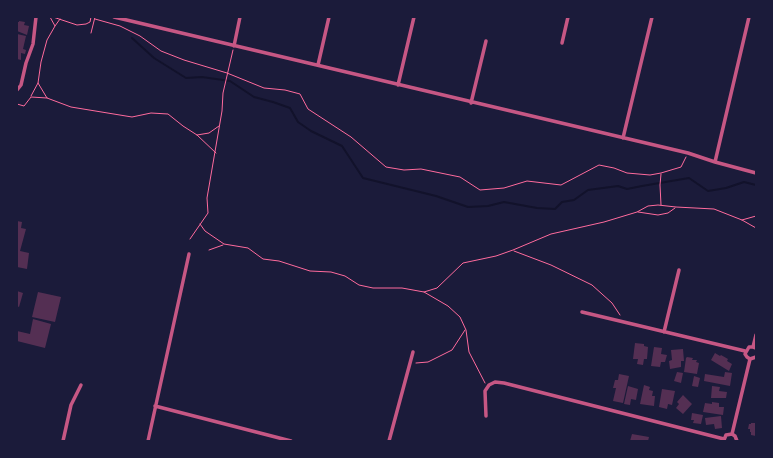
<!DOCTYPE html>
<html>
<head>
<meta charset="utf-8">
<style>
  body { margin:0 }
  #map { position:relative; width:773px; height:458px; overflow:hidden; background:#1b1b3a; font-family:Figtree,sans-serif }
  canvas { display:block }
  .frame { position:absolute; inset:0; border:18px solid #1b1b3a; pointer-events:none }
</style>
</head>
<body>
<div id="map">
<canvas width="773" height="458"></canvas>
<div class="frame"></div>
</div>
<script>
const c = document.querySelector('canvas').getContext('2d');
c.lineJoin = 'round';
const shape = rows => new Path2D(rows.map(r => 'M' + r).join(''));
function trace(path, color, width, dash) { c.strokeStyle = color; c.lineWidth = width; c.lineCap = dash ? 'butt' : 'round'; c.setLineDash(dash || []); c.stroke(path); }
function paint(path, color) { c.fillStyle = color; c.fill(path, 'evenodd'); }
const stream = shape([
  [132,38,154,58,186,78,202,77,230,81,254,97,273,102,290,108,298,122,311,131,342,146,363,178,436,196,468,207,488,206,504,202,537,208,555,209,562,202,574,200,588,190,618,186,627,189,642,186,689,178,708,191,726,188,744,182,756,185]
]);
const building = shape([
  [19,21,25,22,24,25,29,26,27,35,17,31,17,22,19,22],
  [17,34,26,36,23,49,26,50,25,54,21,53,21,60,17,59],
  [17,221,22,222,21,228,26,229,20,251,29,253,27,269,17,267],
  [17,291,23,293,19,307,17,306],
  [38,292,61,297,55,322,32,317],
  [33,319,51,324,45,348,17,341,17,331,30,334],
  [635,343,644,344,644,346,648,347,647,359,644,359,643,365,637,364,638,359,633,359],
  [654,347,662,348,661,354,667,355,665,362,661,362,660,367,651,366],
  [683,349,684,361,681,361,681,367,670,369,669,361,672,360,671,350],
  [715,353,720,356,721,355,728,359,727,361,732,364,729,371,711,360],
  [687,357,693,358,692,360,697,360,696,362,699,363,697,374,684,372,686,358],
  [677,372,683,373,681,383,674,381],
  [725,372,732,373,730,386,704,381,705,374,724,377],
  [619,374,629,376,623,403,613,401,616,388,613,388,615,380,618,380],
  [694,376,700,378,698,387,692,386],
  [644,385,650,387,649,390,653,391,652,396,655,396,654,406,640,404],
  [628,386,638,389,636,400,631,399,630,405,624,404],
  [712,386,720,387,719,391,727,392,726,398,711,398],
  [662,389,675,391,672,405,668,404,667,409,659,407],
  [683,395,692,404,683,414,676,408,679,404,677,402],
  [712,402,719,403,719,407,724,407,723,415,703,412,705,403,712,404],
  [692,413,703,415,701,424,693,423,694,420,691,420],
  [721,416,722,428,715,429,714,424,706,425,705,418],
  [751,423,756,423,756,436,751,435,751,432,750,432,750,429,748,429,749,424,751,424],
  [632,434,649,437,648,441,630,441]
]);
const path = shape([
  [50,17,55,26,47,40,41,62,38,83,47,98,71,107,132,117,151,113,168,114,183,126,197,135,216,153],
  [53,17,77,25,86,24,90,22,91,17],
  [95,19,120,26,140,36,161,51,184,60,227,73,264,88,285,90,300,94,308,109,351,137,386,167,404,170,421,169,460,177,480,190,504,188,527,181,561,185,599,165,614,168,627,173,650,175,661,173,681,167,686,157],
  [55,26,60,19],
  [91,33,95,17],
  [31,96,38,83],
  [17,104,24,106,31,97,47,98],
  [197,135,209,133,219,126],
  [661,174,660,185,661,205],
  [638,212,658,215,668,213,675,208],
  [742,220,756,216],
  [200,224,205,231,224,244,248,248,263,259,279,261,310,271,331,272,345,276,359,285,373,288,402,288,424,292,437,288,463,263,496,256,513,250,551,234,604,222,637,212,648,206,658,205,676,207,714,209,742,220,756,228],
  [190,239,208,213,207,198,222,111,223,93,233,50],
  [209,250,223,245],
  [514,251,551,265,592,285,612,303,620,315],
  [424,292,448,306,460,317,466,330,469,352,485,383],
  [416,363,428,362,452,350,465,330]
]);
const minor = shape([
  [114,17,688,153,715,162,756,173],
  [562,43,568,17],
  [234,46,240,17],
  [318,65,329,17],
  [398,85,414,17],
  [17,90,21,85,26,63,33,44,36,17],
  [471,103,486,41],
  [623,138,652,17],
  [715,162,749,17],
  [582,312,745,351],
  [664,332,679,270],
  [753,347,756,335],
  [756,348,753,347,749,347,745,354,747,357,750,359,756,357],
  [155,406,291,441],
  [486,416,485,391,489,385,495,382,504,383,724,439],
  [732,434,750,359],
  [724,440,726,435,732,434,735,436,737,441],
  [63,441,71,405,81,385],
  [148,441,189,254],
  [389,441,413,352]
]);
trace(stream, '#12122b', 2);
paint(building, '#542f53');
trace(path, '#ff6b9d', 1);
trace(minor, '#c65784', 3.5);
</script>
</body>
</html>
